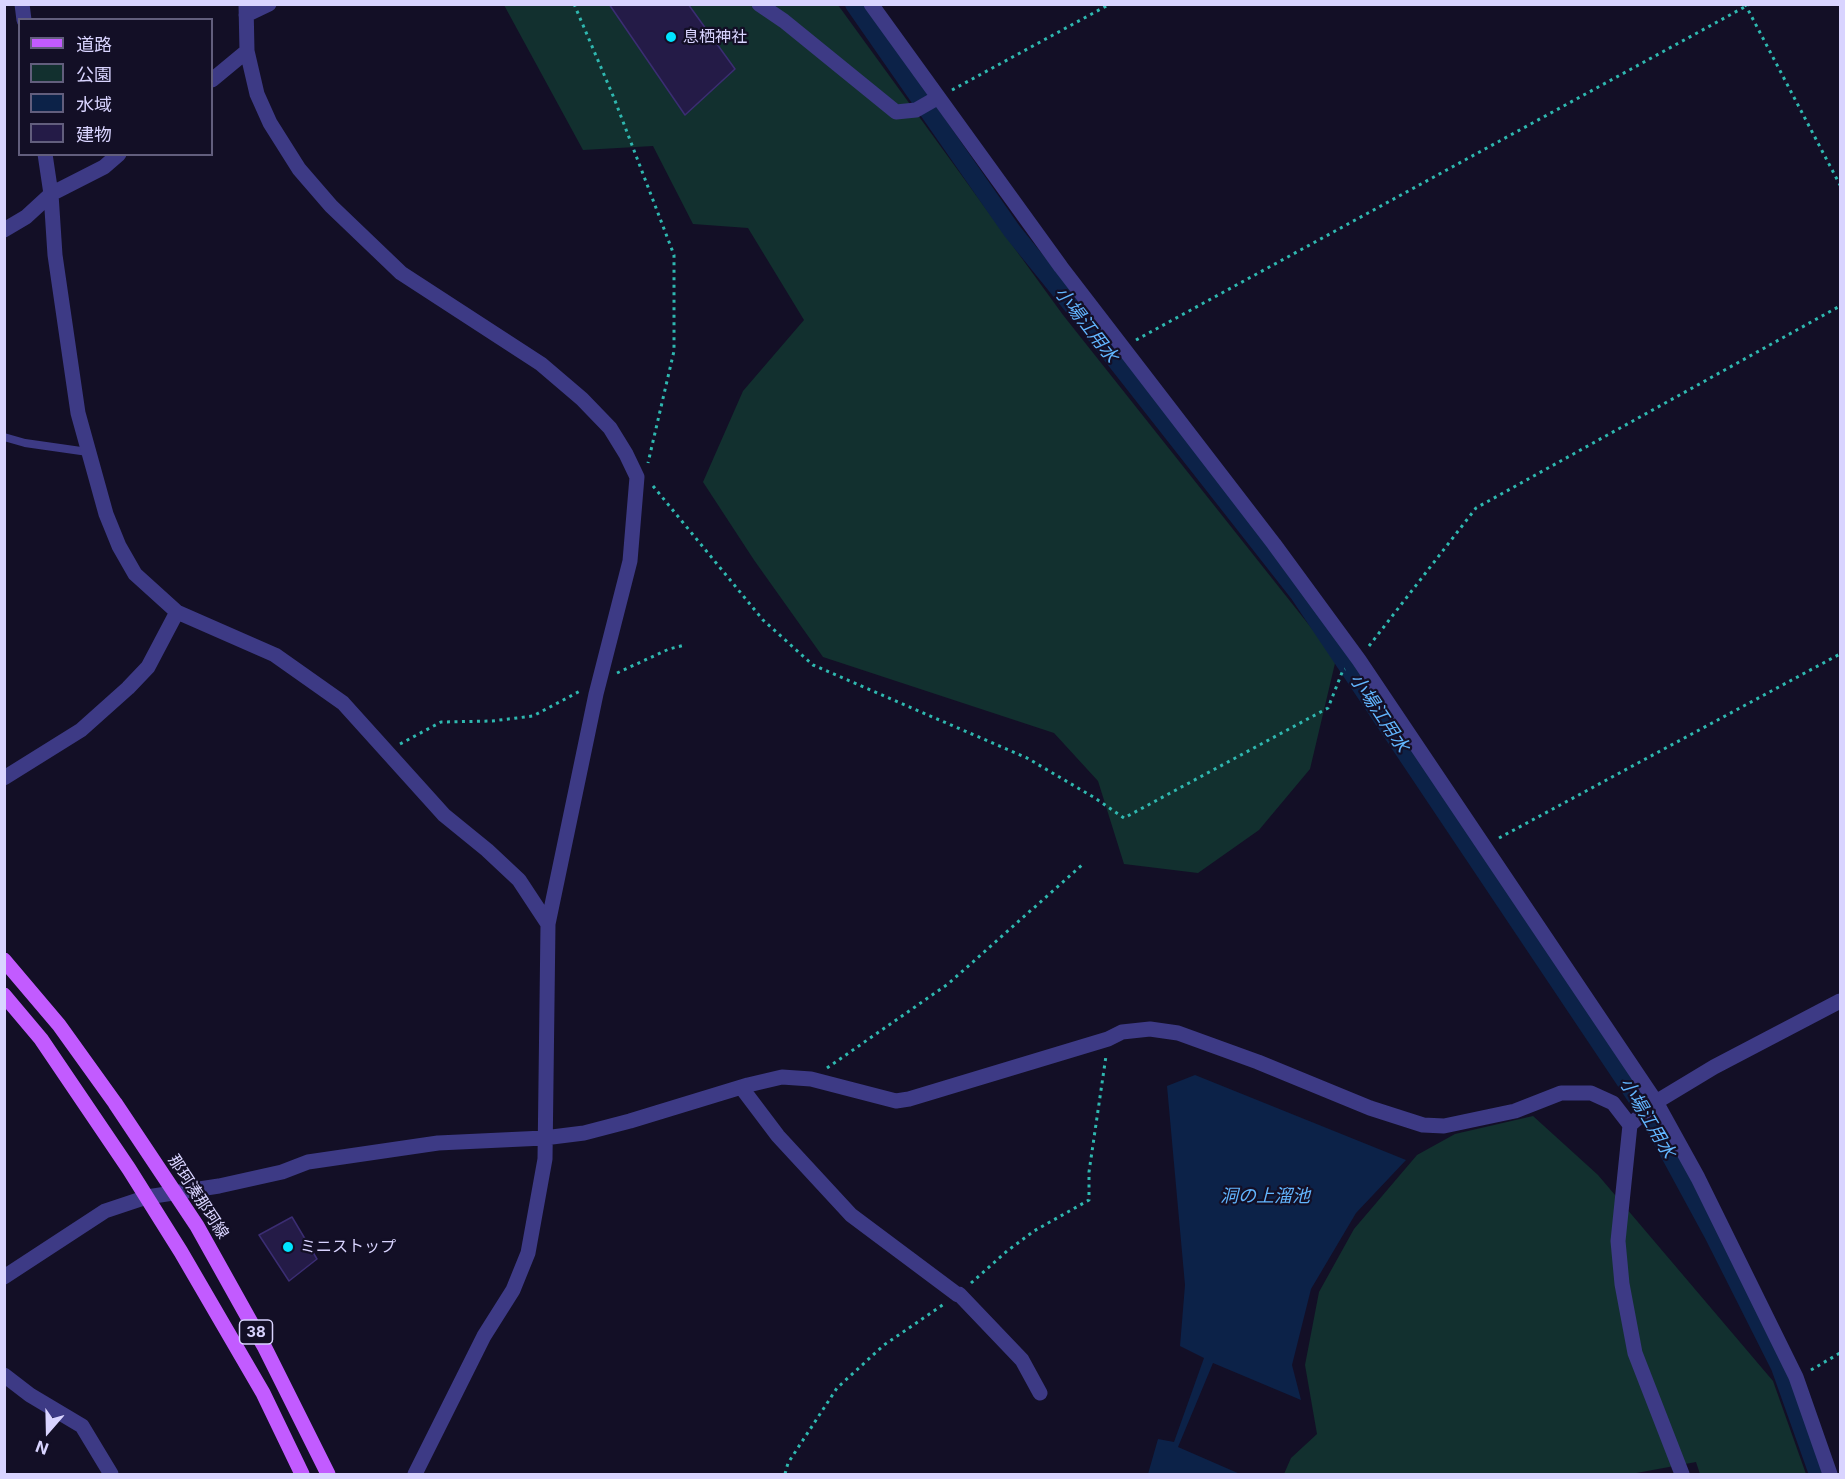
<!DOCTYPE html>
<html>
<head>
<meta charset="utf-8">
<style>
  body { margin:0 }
  #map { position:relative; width:1845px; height:1479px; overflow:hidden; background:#130f26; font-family:Inter,"Noto Sans JP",sans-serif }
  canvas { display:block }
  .frame { position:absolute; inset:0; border:6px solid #d9d4ff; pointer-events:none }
  .legend { position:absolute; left:18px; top:18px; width:195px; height:138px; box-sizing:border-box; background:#130f26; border:2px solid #625e7d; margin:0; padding:8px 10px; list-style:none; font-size:18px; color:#d9d4ff }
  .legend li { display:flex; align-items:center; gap:12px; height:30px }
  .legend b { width:30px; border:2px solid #625e7d }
  .north { position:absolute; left:18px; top:1401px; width:60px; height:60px; -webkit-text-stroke:4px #130f26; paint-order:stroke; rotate:200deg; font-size:16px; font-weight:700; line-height:24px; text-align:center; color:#d9d4ff }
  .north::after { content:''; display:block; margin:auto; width:21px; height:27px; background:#d9d4ff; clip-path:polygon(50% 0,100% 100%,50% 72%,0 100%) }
</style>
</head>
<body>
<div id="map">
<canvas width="1845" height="1479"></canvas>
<div class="frame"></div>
<ul class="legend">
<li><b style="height:8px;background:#c25bff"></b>道路</li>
<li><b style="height:16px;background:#12302f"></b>公園</li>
<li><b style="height:16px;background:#0c2248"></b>水域</li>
<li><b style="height:16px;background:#241b47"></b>建物</li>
</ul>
<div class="north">N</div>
</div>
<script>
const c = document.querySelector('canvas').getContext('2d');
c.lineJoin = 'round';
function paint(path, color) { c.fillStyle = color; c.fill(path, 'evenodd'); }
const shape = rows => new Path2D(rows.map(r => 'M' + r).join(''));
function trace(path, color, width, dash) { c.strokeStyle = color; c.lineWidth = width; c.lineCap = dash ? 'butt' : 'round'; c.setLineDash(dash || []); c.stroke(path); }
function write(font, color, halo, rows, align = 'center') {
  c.font = font + ' Inter,"Noto Sans JP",sans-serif'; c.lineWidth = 4.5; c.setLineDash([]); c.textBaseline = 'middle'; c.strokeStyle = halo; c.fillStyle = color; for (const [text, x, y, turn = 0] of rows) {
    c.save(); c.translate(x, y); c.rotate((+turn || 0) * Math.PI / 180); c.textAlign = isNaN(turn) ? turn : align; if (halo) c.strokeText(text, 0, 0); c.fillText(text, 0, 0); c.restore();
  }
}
const green = shape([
  [504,5,838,5,1063,315,1336,659,1310,769,1259,830,1198,873,1124,864,1098,781,1054,733,823,657,754,560,703,482,743,391,804,320,748,228,693,224,653,146,583,150],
  [1533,1116,1598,1175,1773,1381,1806,1474,1700,1474,1696,1462,1631,1474,1284,1474,1291,1458,1317,1434,1305,1365,1319,1292,1354,1229,1417,1155,1455,1134]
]);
const water = shape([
  [1195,1075,1406,1160,1356,1213,1311,1289,1292,1365,1301,1400,1213,1363,1178,1447,1240,1474,1148,1474,1158,1439,1174,1442,1204,1358,1180,1346,1185,1285,1167,1086]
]);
const canal = shape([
  [854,4,1012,231,1084,320,1299,594,1650,1118,1714,1236,1780,1367,1818,1474]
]);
const building = shape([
  [609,4,688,4,735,69,685,115,609,4],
  [292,1217,317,1259,289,1281,259,1235,292,1217]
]);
const path = shape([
  [574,4,614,98,674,255,674,351,648,463],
  [1745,4,1840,185],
  [952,90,1110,4],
  [1136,340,1750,4],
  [653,486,763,620,813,665,1027,758,1095,798,1124,818,1328,708,1343,670,1345,669],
  [1369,646,1476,508,1840,306],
  [617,673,669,649,685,645],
  [400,744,441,722,492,721,533,716,582,690],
  [1499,838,1840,654],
  [827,1068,948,984,1082,865],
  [971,1283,1007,1251,1034,1231,1089,1200,1089,1172,1106,1056],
  [1811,1370,1840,1353],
  [785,1474,788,1463,837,1388,884,1345,944,1304]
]);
const service = shape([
  [4,437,25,443,88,452]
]);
const minor = shape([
  [22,4,24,20],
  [246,4,247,51,257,94,270,123,299,169,331,206,401,273,541,364,582,399,610,428,626,454,637,477,630,561,596,694,548,924,545,1159,528,1253,513,1290,484,1336,415,1474],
  [759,4,784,21,896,112,916,110,937,98],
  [871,4,1061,267,1274,544,1359,660,1656,1102,1698,1178,1796,1377,1830,1474],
  [246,15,269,4],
  [212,80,247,51],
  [45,154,51,194,55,255,78,413,106,514,119,546,135,574,177,612,275,655,343,703,444,815,487,850,519,880,548,924],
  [4,230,26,217,51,194,104,167,119,154],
  [4,778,81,730,128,688,148,667,177,612],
  [741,1087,778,1136,851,1215,958,1295,959,1294,1022,1360,1040,1393],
  [4,1277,105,1211,147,1197,219,1186,282,1172,308,1162,438,1143,544,1138,584,1133,630,1121,748,1085,782,1077,811,1079,896,1101,909,1099,1108,1039,1122,1032,1150,1029,1178,1033,1258,1062,1370,1108,1423,1125,1444,1126,1515,1111,1561,1093,1591,1093,1613,1103,1630,1125],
  [4,1375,30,1395,82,1426,111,1474],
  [1682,1474,1635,1353,1622,1284,1618,1241,1630,1125,1656,1102,1714,1067,1840,1001]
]);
const primary = shape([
  [4,960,59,1025,115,1103,197,1226,264,1346,328,1474],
  [4,995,41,1039,129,1169,181,1252,263,1393,302,1474]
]);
const markers = [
  [671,37,6,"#00e5ff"],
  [288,1247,6,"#00e5ff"]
];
const shields = [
  [256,1332,33]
];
const shieldNames = [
  ["38",256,1332]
];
const poiNames = [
  ["息栖神社",683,37],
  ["ミニストップ",300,1247]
];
const streetNames = [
  ["那珂湊那珂線",198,1197,57]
];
const waterNames = [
  ["小場江用水",1086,325,52],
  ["小場江用水",1379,713,56],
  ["小場江用水",1647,1118,59],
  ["洞の上溜池",1265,1197]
];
paint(green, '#12302f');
paint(water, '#0c2248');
trace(canal, '#0c2248', 18);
paint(building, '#241b47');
trace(building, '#3b2d73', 1.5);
trace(path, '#2fb8b0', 3, [3, 4.5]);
trace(service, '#3d3a85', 8);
trace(minor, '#3d3a85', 15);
trace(primary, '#c25bff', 15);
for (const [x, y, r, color] of markers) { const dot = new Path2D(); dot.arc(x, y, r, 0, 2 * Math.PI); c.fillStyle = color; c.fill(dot); trace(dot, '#130f26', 2); }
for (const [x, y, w] of shields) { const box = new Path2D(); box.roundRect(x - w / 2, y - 12, w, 24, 4.5); c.fillStyle = '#130f26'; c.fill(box); trace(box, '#d9d4ff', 1.5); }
write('bold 15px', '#d9d4ff', null, shieldNames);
write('16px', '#d9d4ff', '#130f26', poiNames, 'left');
write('16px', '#d9d4ff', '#130f26', streetNames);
write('italic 18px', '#62b6ff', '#130f26', waterNames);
</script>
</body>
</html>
